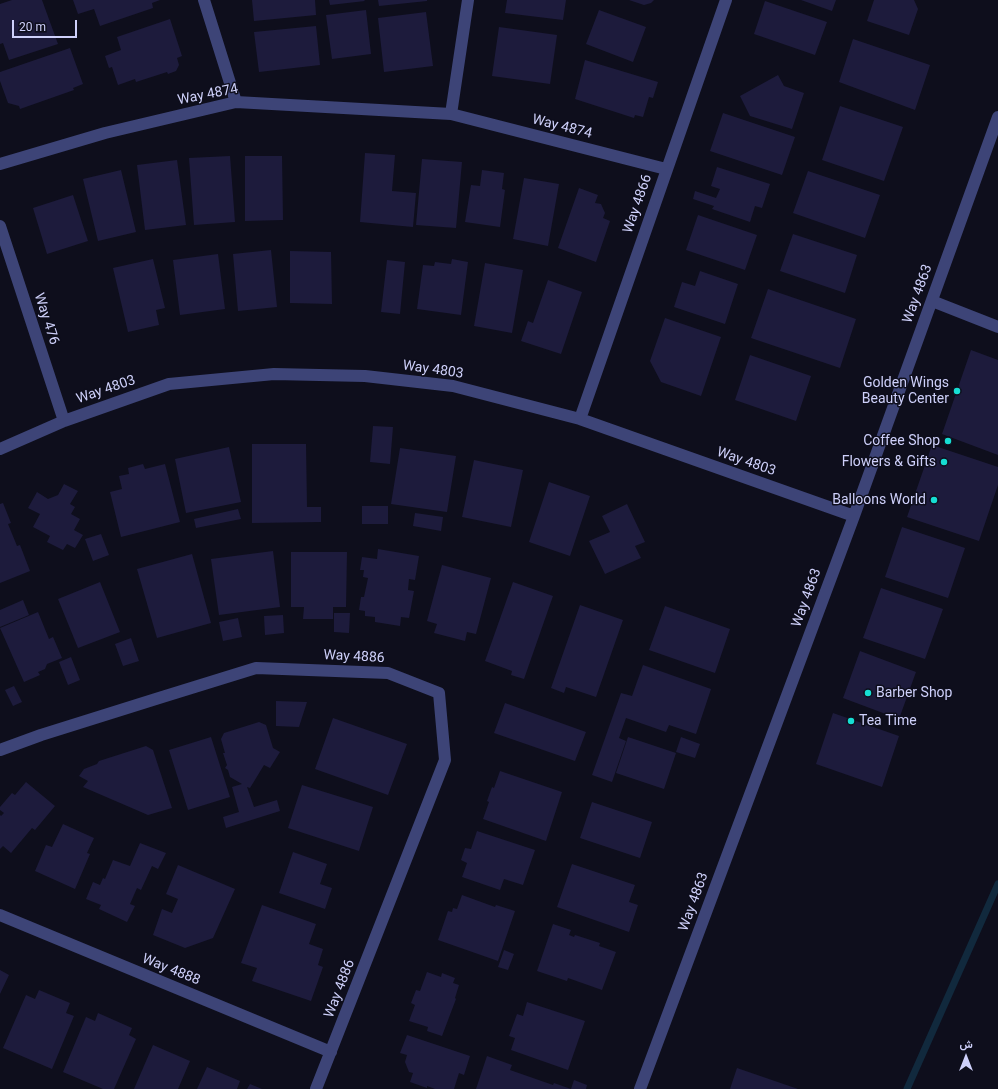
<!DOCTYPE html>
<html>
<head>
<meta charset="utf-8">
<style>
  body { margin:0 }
  #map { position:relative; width:998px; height:1089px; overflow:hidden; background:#0e0e1c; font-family:Roboto,Vazirmatn,sans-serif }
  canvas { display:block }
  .north { position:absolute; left:946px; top:1037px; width:40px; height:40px; -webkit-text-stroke:3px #0e0e1c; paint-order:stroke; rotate:0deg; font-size:11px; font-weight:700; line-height:16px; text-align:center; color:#ced0fa }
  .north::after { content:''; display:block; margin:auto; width:14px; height:18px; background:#ced0fa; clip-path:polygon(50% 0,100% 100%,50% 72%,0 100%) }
  .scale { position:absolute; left:12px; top:20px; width:65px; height:18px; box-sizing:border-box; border:2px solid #ced0fa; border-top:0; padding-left:5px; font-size:12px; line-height:14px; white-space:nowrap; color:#ced0fa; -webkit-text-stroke:3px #0e0e1c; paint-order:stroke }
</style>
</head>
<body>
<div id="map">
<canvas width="998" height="1089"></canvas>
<div class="north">ش</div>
<div class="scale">20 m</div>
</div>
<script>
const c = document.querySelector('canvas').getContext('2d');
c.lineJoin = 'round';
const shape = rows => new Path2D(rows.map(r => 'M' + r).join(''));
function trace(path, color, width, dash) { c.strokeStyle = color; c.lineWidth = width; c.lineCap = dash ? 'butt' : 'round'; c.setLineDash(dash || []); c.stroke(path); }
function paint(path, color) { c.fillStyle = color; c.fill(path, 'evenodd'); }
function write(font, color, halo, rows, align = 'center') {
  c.font = font + ' Roboto,sans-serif'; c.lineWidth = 3; c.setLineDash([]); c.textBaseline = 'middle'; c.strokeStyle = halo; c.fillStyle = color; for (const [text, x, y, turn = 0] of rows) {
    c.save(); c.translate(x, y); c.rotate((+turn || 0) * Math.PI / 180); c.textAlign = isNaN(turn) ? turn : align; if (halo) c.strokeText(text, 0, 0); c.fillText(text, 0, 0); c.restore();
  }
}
const stream = shape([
  [907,1089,998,884]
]);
const building = shape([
  [12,0,42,0,58,44,9,60,3,43,0,44,0,4],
  [73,0,160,0,152,3,153,8,100,26,94,9,78,14],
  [252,0,315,0,316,15,254,21],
  [329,0,364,0,365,1,330,5],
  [378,0,427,0,427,1,379,6],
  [507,0,566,0,563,20,505,13],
  [629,0,654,0,651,3,644,5],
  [801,0,836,0,832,11],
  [874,0,914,0,918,9,909,35,867,21],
  [765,1,827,22,815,55,754,34],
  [366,10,371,54,332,59,326,15],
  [599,10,646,27,633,62,586,44],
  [426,12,433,66,384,72,378,18],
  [170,19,182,56,177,58,179,65,176,71,168,74,167,72,136,82,135,79,118,85,112,67,109,68,105,56,121,50,117,37],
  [316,26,320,65,259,72,254,32],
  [499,27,557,35,550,84,492,76],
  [853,39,930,65,915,110,839,82],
  [70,48,83,84,73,88,74,90,20,109,19,106,8,103,0,81,0,72],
  [585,60,658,82,653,98,649,97,643,117,635,115,634,118,575,99],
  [778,75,784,86,804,93,792,129,750,116,740,96],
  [840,106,903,127,884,181,822,160],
  [723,113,795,137,782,175,710,151],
  [365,153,395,155,392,191,416,193,413,227,360,222],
  [230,156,235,222,194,225,189,158],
  [245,156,282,156,283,220,245,221],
  [422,159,462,162,456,228,416,225],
  [177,160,186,225,145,230,137,165],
  [717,167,770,184,762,208,755,206,750,222,712,209,714,206,693,199,695,191,716,198,720,189,711,186],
  [121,170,136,232,98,241,83,179],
  [482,170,504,173,502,189,505,190,500,227,465,222,471,185,480,186],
  [808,171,880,195,865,238,793,213],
  [524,178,559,184,548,246,513,239],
  [579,188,598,195,595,203,601,204,605,213,603,218,610,221,596,262,558,248],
  [73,195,88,241,47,254,33,208],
  [698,215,757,235,745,270,686,250],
  [793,234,857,255,845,293,780,271],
  [271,250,277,307,238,311,233,254],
  [290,251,331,252,332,304,290,303],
  [218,254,225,309,180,315,173,260],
  [153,259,165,308,156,310,159,325,128,332,113,268],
  [452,259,468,262,461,315,417,309,423,265,434,266,435,262,451,264],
  [387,260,405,262,400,314,381,312],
  [485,263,523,270,512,333,474,326],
  [700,271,738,284,725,324,674,307,682,282,695,286],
  [548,280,582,292,561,354,521,341,528,321,533,323],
  [768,289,856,319,840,368,751,338],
  [665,318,721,337,701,396,661,382,650,361],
  [971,350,998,360,998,455,942,434],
  [750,355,811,376,796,421,735,400],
  [373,426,393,427,390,464,370,462],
  [252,444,306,444,307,507,321,507,321,522,252,523],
  [932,445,998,467,998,485,979,541,907,517],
  [229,447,241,502,186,513,175,459],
  [400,448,456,456,447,512,391,504],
  [474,460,523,470,511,527,462,517],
  [143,464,145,469,165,464,180,522,121,537,110,492,122,489,119,476,129,474,128,468],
  [549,482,590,496,570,556,529,542],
  [64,484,78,491,70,504,75,507,71,514,80,519,74,530,83,535,75,548,67,544,63,550,47,542,50,536,33,527,40,514,28,508,37,492,48,499,58,495],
  [3,503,11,523,8,524,17,546,20,545,30,571,0,583,0,504],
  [627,504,645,542,635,546,641,558,605,574,589,541,610,532,602,516],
  [362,506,388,506,388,524,362,524],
  [238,509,241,519,196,528,194,519],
  [415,513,443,517,441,531,413,526],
  [902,527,965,548,948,598,885,577],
  [101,534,109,555,93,561,85,539],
  [378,549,419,556,415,580,409,579,408,590,414,591,409,618,401,617,400,626,375,622,375,617,365,616,365,611,359,610,361,597,364,597,368,578,363,577,364,570,360,570,362,557,377,559],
  [273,551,280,607,219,615,211,559],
  [291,552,347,552,346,607,333,607,333,619,303,619,304,607,291,607],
  [192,554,211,623,157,638,137,569],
  [442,565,491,578,476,634,467,632,465,641,434,633,437,624,427,621],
  [100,582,120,632,78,648,58,599],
  [513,582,553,596,524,679,511,675,512,671,485,661],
  [881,588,943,609,925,659,863,638],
  [23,600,29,615,0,627,0,610],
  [580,605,623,620,596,697,566,687,564,693,551,688],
  [665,606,730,629,715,673,649,650],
  [38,612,49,639,53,637,62,658,47,664,45,669,38,672,40,675,24,682,0,628],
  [334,613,350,613,349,633,334,632],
  [283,615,284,633,265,635,264,616],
  [238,618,242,637,223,641,219,622],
  [131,638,139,661,123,666,115,644],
  [860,651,916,672,899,719,843,698],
  [71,657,80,680,68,685,59,662],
  [643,665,711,689,696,734,669,725,666,732,626,718,619,738,626,741,612,782,592,775,621,693,632,696],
  [14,686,22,702,13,706,5,690],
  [276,701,307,702,299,727,276,726],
  [505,703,586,732,575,761,494,733],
  [833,713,899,736,882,787,816,764],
  [333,718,407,744,388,795,315,769],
  [259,722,266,725,273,748,280,752,270,768,264,765,250,788,247,787,254,807,277,800,280,811,226,828,223,817,239,812,232,787,242,784,230,777,228,770,225,768,227,765,223,753,225,753,221,739,224,733],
  [211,737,230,797,188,810,169,750],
  [628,737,676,753,664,789,616,773],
  [681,737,700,744,695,758,676,752],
  [146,746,153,750,172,808,148,815,83,787,88,781,79,776,84,769,97,764,99,761],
  [500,771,562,792,546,841,483,819,489,802,487,801,492,787,494,788],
  [26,782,55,806,35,830,32,828,11,853,3,846,0,849,0,815,1,816,4,813,0,810,0,807,12,793,15,795],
  [302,785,373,807,359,851,288,828],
  [592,802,652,822,640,858,580,838],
  [63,824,94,838,87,853,90,854,75,889,35,871,46,845,52,847],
  [477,831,535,850,523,885,504,879,500,890,462,877,467,863,461,860,465,848,471,849],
  [140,843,166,853,158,869,152,866,141,890,137,888,130,904,135,906,127,922,99,909,101,905,86,899,93,882,100,885,103,878,105,879,113,860,130,866],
  [293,852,327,864,320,884,332,888,325,909,279,893],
  [572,864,635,885,629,902,638,905,629,932,557,907],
  [178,865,235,889,213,938,185,948,153,935,162,909,172,913,178,899,166,894],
  [462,895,495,907,496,905,515,911,498,961,438,940,448,911,452,912,453,908,457,909],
  [262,905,316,924,309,944,323,949,318,965,323,967,311,1001,252,981,257,968,241,963],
  [553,924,571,930,569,935,574,937,575,935,600,943,599,946,616,952,602,990,568,978,567,981,537,971],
  [504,950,514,954,508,970,498,967],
  [0,970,9,975,0,994],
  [427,972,441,977,442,973,455,978,453,983,459,985,455,998,456,999,442,1036,427,1031,428,1027,409,1021,415,1005,411,1003,416,990,420,991],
  [39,990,70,1003,66,1013,74,1016,52,1069,3,1048,26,995,35,999],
  [527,1002,585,1021,568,1070,511,1050,515,1038,509,1036,517,1014,523,1016],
  [98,1013,132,1028,129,1035,136,1039,114,1089,103,1089,63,1072,86,1017,95,1021],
  [407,1035,470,1056,464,1075,459,1073,454,1089,435,1089,427,1086,427,1088,410,1082,413,1073,409,1072,405,1062,407,1055,400,1053],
  [153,1045,190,1061,178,1089,134,1089],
  [487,1056,512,1065,510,1070,553,1085,554,1083,571,1089,574,1080,587,1085,586,1089,476,1089],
  [207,1067,240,1081,237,1089,197,1089],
  [737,1068,798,1089,730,1089],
  [250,1084,262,1089,247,1089]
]);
const minor = shape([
  [204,0,236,102],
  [451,114,468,0],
  [0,164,105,133,236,102,451,114,666,169],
  [0,226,64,421],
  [932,301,998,327],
  [580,419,726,0],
  [0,449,64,421,169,384,274,374,365,376,453,386,580,419,854,516],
  [0,750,41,735,159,698,256,668,388,673,439,693,445,760,316,1089],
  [0,915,331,1052],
  [640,1089,854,516,998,117]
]);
const markers = [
  [957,391,4,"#16ded3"],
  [948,441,4,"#16ded3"],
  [944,462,4,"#16ded3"],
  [934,500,4,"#16ded3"],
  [868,693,4,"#16ded3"],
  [851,721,4,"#16ded3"]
];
const streetNames = [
  ["Way 4874",208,95,-11],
  ["Way 4874",562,127,14],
  ["Way 4866",638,204,-71],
  ["Way 4863",918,294,-70],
  ["Way 476",46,319,72],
  ["Way 4803",433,370,8],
  ["Way 4803",106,390,-19],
  ["Way 4803",746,462,19],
  ["Way 4863",807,598,-70],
  ["Way 4886",354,657,3],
  ["Way 4863",694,902,-70],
  ["Way 4888",171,970,22],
  ["Way 4886",340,989,-69]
];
const poiNames = [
  ["Golden Wings",949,383],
  ["Beauty Center",949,399],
  ["Coffee Shop",940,441],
  ["Flowers & Gifts",936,462],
  ["Balloons World",926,500],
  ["Barber Shop",876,693,"left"],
  ["Tea Time",859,721,"left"]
];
trace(stream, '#11293d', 7);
paint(building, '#1d1b3c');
trace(minor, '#3d4477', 12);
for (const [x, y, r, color] of markers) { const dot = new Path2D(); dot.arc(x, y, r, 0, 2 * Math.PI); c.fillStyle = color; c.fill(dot); trace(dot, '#0e0e1c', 1.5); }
write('14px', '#ced0fa', '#0e0e1c', streetNames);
write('14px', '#ced0fa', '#0e0e1c', poiNames, 'right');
</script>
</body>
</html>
